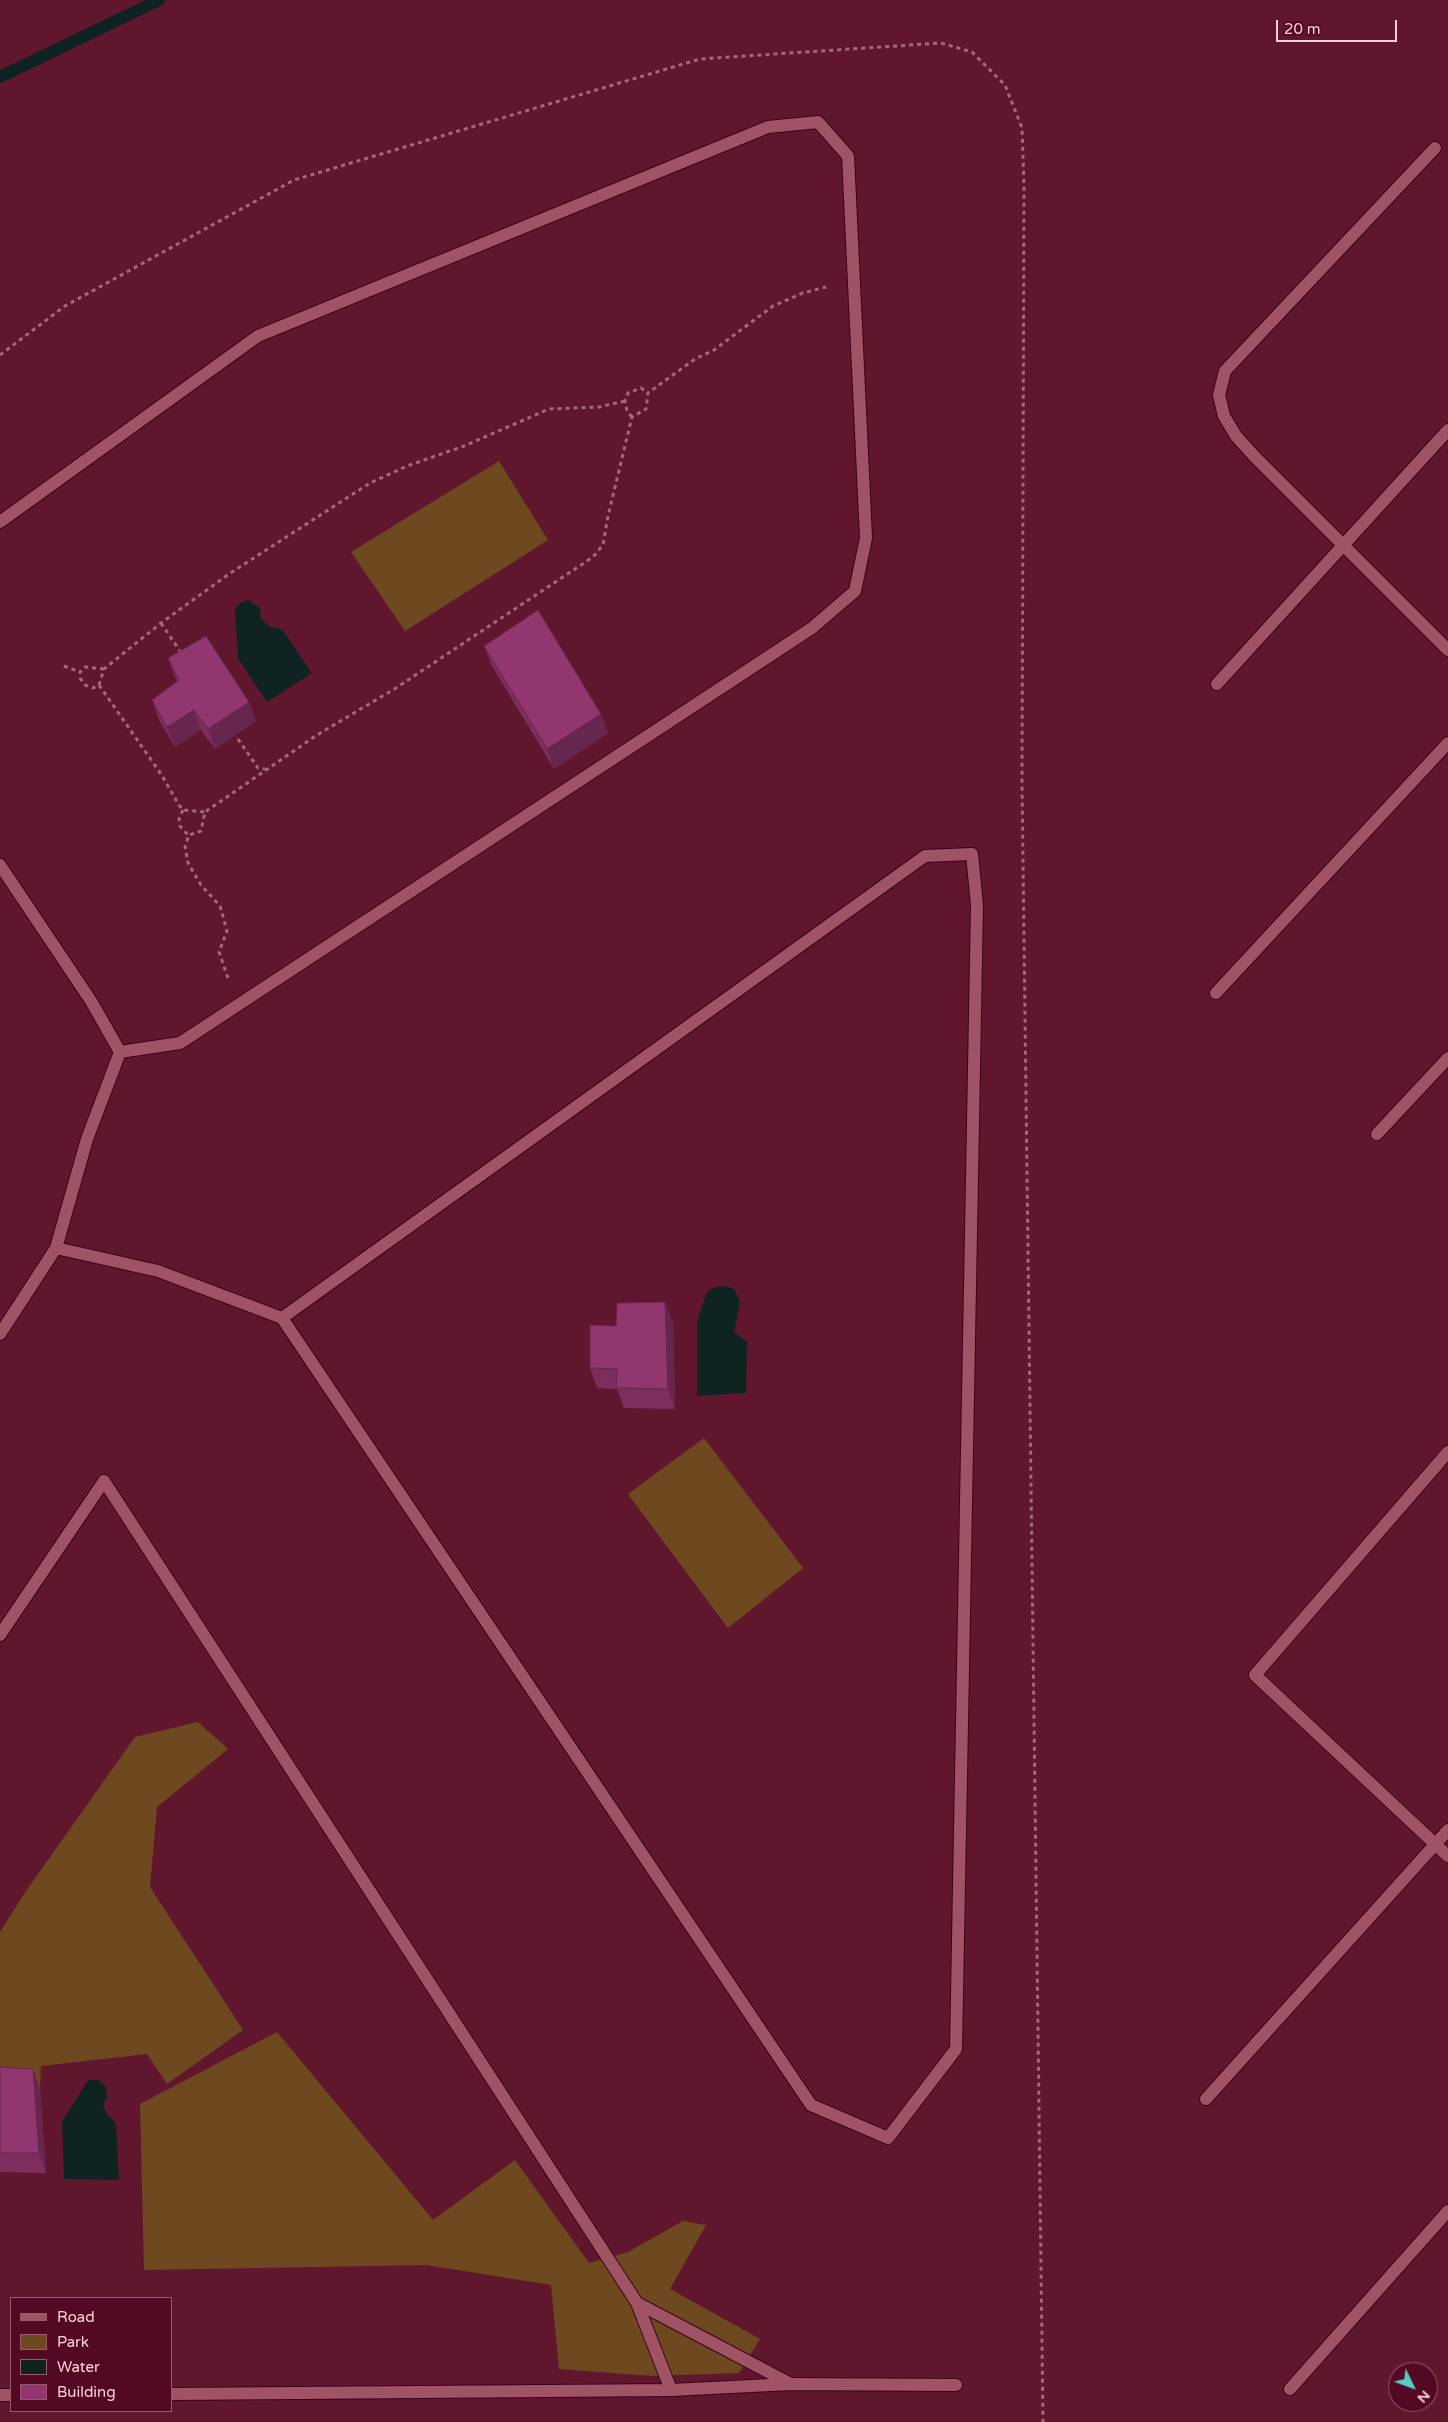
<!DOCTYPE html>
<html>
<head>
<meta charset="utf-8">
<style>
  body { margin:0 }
  #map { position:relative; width:1448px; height:2422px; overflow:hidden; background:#60172e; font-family:"Varela Round",sans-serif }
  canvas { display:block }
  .legend { position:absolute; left:10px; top:2297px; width:162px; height:115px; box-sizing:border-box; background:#530924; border:1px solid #97596c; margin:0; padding:6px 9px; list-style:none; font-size:15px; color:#fed0d8 }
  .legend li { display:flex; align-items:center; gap:10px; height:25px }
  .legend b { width:25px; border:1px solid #97596c }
  .north { position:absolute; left:1388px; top:2362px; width:50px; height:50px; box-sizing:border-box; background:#530924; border:1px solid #97596c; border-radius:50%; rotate:132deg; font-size:14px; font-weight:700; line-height:20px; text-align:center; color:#fed0d8 }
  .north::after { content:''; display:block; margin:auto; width:18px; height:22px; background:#57cec1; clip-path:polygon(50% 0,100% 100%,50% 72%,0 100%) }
  .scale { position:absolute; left:1276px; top:20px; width:121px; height:22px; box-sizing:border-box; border:2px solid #fed0d8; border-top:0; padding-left:6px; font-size:15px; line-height:18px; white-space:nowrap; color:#fed0d8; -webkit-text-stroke:4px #530924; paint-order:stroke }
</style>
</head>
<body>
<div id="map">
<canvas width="1448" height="2422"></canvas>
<ul class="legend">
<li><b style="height:6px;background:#a15366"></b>Road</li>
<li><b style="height:14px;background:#6e4920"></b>Park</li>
<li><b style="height:14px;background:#0f2422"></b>Water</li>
<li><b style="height:14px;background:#91366e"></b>Building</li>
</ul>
<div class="north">N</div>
<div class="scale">20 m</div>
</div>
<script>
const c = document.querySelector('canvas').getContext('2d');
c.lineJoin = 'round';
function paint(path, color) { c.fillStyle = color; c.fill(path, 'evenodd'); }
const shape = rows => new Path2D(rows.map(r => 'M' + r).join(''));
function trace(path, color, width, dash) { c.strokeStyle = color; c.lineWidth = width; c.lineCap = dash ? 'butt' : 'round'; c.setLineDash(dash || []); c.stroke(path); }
const green = shape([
  [499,461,548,540,405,631,351,552],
  [704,1438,803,1568,728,1628,628,1494],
  [198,1722,228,1749,157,1807,150,1887,243,2030,167,2084,147,2054,41,2066,40,2089,0,2087,0,1932,26,1891,135,1737],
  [277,2032,433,2220,515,2160,589,2263,628,2252,683,2221,706,2225,670,2289,760,2339,739,2373,652,2376,559,2369,551,2285,427,2265,144,2270,140,2104]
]);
const water = shape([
  [248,600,260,608,261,618,270,627,279,628,284,632,312,673,267,702,238,658,235,610,240,603],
  [726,1286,734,1289,740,1301,734,1332,747,1342,746,1393,697,1396,697,1321,707,1292,715,1287],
  [88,2080,98,2080,106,2087,107,2098,103,2105,107,2114,116,2123,119,2180,64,2179,62,2122]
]);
const stream = shape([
  [0,77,159,0]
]);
const path = shape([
  [0,355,65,306,294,180,700,59,941,43,972,52,1005,85,1022,128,1024,185,1022,782,1043,2422],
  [632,417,627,411,625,401,628,393,641,388,648,393],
  [161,623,182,654],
  [64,666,80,672],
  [104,669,85,667,80,672,80,678,85,685,93,688,99,685,104,669,161,623,229,574,370,483,407,466,464,446,549,409,599,407,625,401],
  [99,685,161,774,179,805,183,810,205,812],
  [238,739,258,768,265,769],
  [183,810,179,819,180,826,188,835],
  [228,978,219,952,227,931,220,906,201,885,188,863,185,846,189,835,201,831,205,812,317,735,396,688,593,557,603,545,608,516,632,417,646,409,648,393,695,359,714,350,773,306,803,293,826,287]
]);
const service = shape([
  [1435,148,1225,371,1219,395,1224,416,1236,436,1255,457,1448,650],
  [0,522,258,336,768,127,818,122,848,156,866,538,855,591,812,628,180,1043,120,1052],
  [1217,684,1448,430],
  [0,865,91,1001,120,1052],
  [1216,993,1448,743],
  [1377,1134,1448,1058],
  [56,1248,158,1271,282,1318,811,2105,888,2138,956,2049,977,905,972,854,925,856,282,1318],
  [0,1334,56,1248,87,1139,120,1052],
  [1448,1452,1255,1675,1448,1856],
  [0,1635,104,1481,637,2303,671,2390],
  [1206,2099,1448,1830],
  [1290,2389,1448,2211],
  [171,2394,671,2390,791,2384,956,2385],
  [0,2395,11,2395]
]);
const minor = shape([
  [637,2303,791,2384]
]);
const wall = shape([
  [484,646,601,714,608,733,554,769,492,666],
  [168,658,249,702,256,721,215,749,201,730,175,747,159,720,152,700,177,682],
  [673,1322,675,1409,624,1408,617,1389,597,1388,590,1368],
  [0,2067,33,2069,40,2089,46,2173,0,2172]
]);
const shadedWall = shape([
  [249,702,256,721,215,749,208,729],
  [194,710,201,730,175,747,167,727],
  [601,714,608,733,554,769,547,749],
  [665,1302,673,1322,675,1409,668,1389],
  [33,2069,40,2089,46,2173,39,2153]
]);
const building = shape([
  [538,610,601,714,547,749,484,646,538,610],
  [206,636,249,702,208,729,194,710,167,727,152,700,179,680,168,658,206,636],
  [665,1302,668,1389,616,1388,617,1369,590,1368,590,1325,616,1326,617,1303,665,1302],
  [0,2067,33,2069,39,2153,0,2153,0,2067]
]);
paint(green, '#6e4920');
paint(water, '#0f2422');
trace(stream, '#0f2422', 12);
trace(service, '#3b0418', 14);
trace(minor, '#3b0418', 14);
trace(path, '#a56878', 3, [4, 4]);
trace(service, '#a15366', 12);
trace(minor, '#a15366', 12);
paint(wall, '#7d2e5f');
paint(shadedWall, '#66264d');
paint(building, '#91366e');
trace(building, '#66264d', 1);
</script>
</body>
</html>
